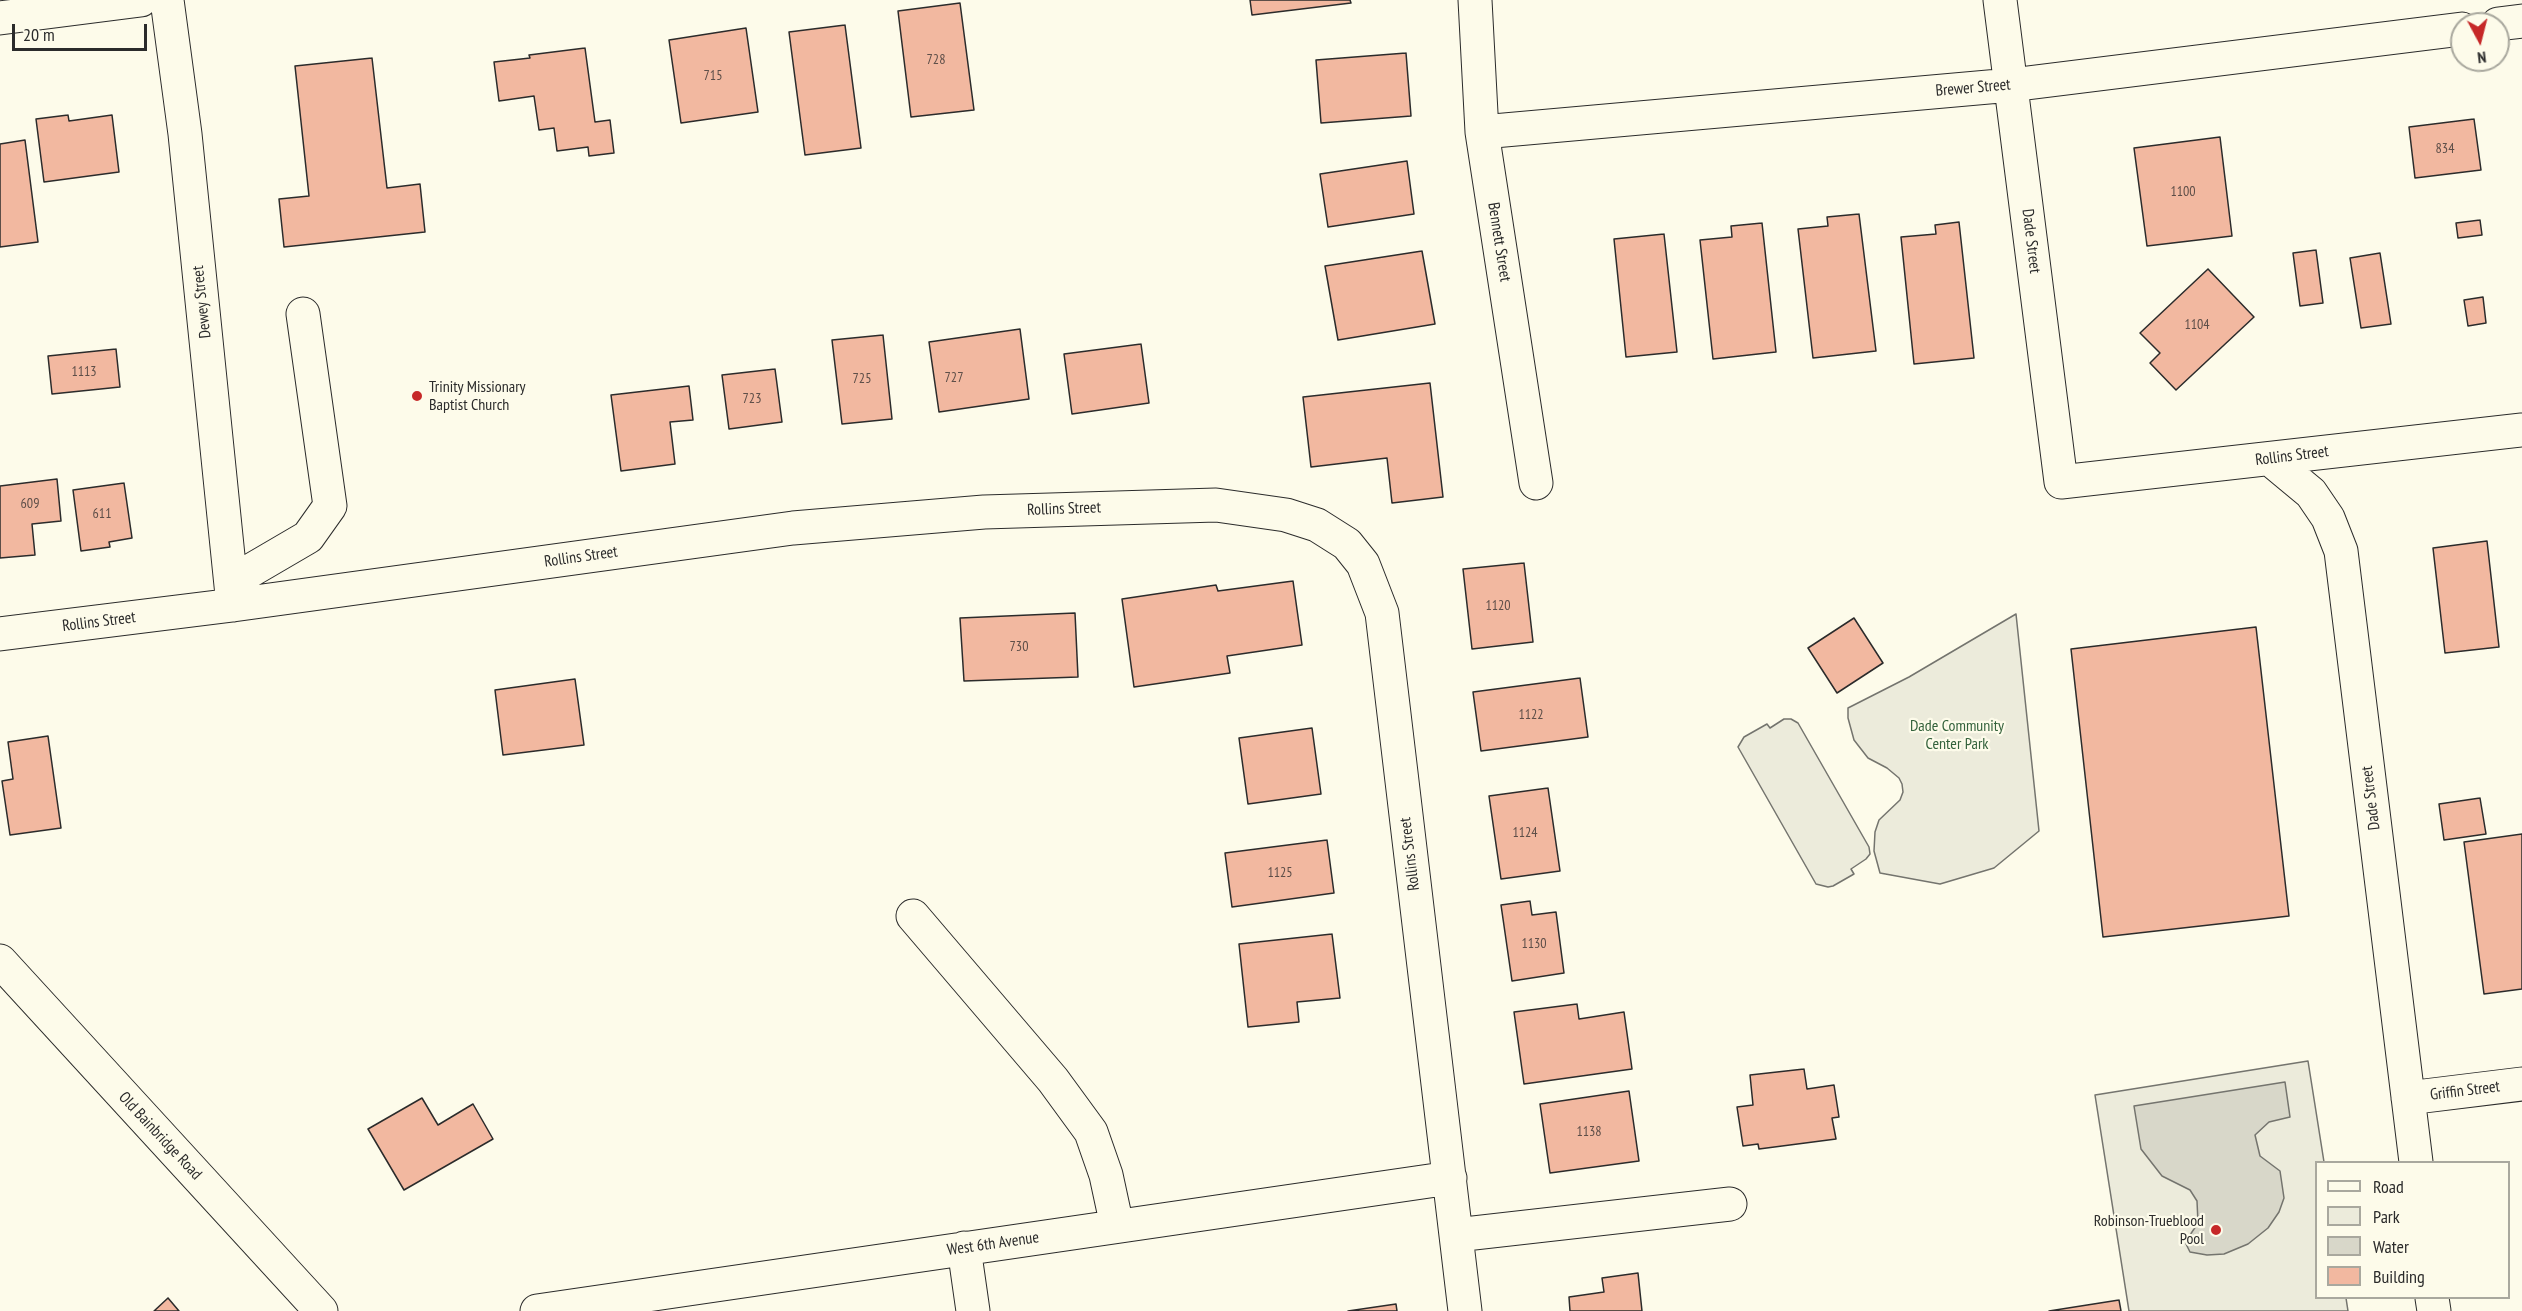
<!DOCTYPE html>
<html>
<head>
<meta charset="utf-8">
<style>
  body { margin:0 }
  #map { position:relative; width:2522px; height:1311px; overflow:hidden; background:#fdfbea; font-family:"PT Sans Narrow",sans-serif }
  canvas { display:block }
  .legend { position:absolute; left:2315px; top:1161px; width:195px; height:138px; box-sizing:border-box; background:#fdfbea; border:2px solid #a9a89e; margin:0; padding:8px 10px; list-style:none; font-size:18px; color:#2b2b2b }
  .legend li { display:flex; align-items:center; gap:12px; height:30px }
  .legend b { width:30px; border:2px solid #a9a89e }
  .north { position:absolute; left:2450px; top:12px; width:60px; height:60px; box-sizing:border-box; background:#fdfbea; border:2px solid #a9a89e; border-radius:50%; rotate:173deg; font-size:16px; font-weight:700; line-height:24px; text-align:center; color:#2b2b2b }
  .north::after { content:''; display:block; margin:auto; width:21px; height:27px; background:#c62828; clip-path:polygon(50% 0,100% 100%,50% 72%,0 100%) }
  .scale { position:absolute; left:12px; top:24px; width:135px; height:27px; box-sizing:border-box; border:3px solid #2b2b2b; border-top:0; padding-left:8px; font-size:18px; line-height:21px; white-space:nowrap; color:#2b2b2b; -webkit-text-stroke:4px #fdfbea; paint-order:stroke }
</style>
</head>
<body>
<div id="map">
<canvas width="2522" height="1311"></canvas>
<ul class="legend">
<li><b style="height:8px;background:#fdfbea"></b>Road</li>
<li><b style="height:16px;background:#ecebdb"></b>Park</li>
<li><b style="height:16px;background:#d8d7c9"></b>Water</li>
<li><b style="height:16px;background:#f2b8a0"></b>Building</li>
</ul>
<div class="north">N</div>
<div class="scale">20 m</div>
</div>
<script>
const c = document.querySelector('canvas').getContext('2d');
c.lineJoin = 'round';
function paint(path, color) { c.fillStyle = color; c.fill(path, 'evenodd'); }
const shape = rows => new Path2D(rows.map(r => 'M' + r).join(''));
function trace(path, color, width, dash) { c.strokeStyle = color; c.lineWidth = width; c.lineCap = dash ? 'butt' : 'round'; c.setLineDash(dash || []); c.stroke(path); }
function write(font, color, halo, rows, align = 'center') {
  c.font = font + ' "PT Sans Narrow",sans-serif'; c.lineWidth = 4.5; c.setLineDash([]); c.textBaseline = 'middle'; c.strokeStyle = halo; c.fillStyle = color; for (const [text, x, y, turn = 0] of rows) {
    c.save(); c.translate(x, y); c.rotate((+turn || 0) * Math.PI / 180); c.textAlign = isNaN(turn) ? turn : align; if (halo) c.strokeText(text, 0, 0); c.fillText(text, 0, 0); c.restore();
  }
}
const green = shape([
  [2016,614,2039,831,1994,868,1940,884,1880,873,1874,851,1875,832,1879,820,1900,800,1903,792,1902,784,1899,778,1887,768,1868,758,1854,740,1848,718,1848,708,1909,677,2016,614],
  [1784,719,1791,719,1798,723,1869,847,1870,854,1866,859,1851,869,1854,874,1833,886,1828,887,1816,884,1738,747,1744,737,1767,724,1770,728,1784,719],
  [2308,1061,2324,1162,2316,1162,2316,1298,2346,1298,2348,1311,2129,1311,2095,1095,2308,1061]
]);
const water = shape([
  [2285,1082,2290,1117,2269,1122,2255,1135,2260,1156,2280,1171,2284,1198,2279,1212,2268,1228,2248,1244,2224,1254,2207,1255,2190,1252,2186,1244,2188,1238,2198,1223,2197,1201,2190,1190,2162,1176,2141,1149,2134,1106,2285,1082]
]);
const building = shape([
  [1250,0,1350,0,1351,3,1252,15,1250,0],
  [960,3,974,110,911,117,898,11,960,3],
  [845,25,861,148,805,155,789,32,845,25],
  [746,28,758,112,681,123,669,40,746,28],
  [585,48,595,122,610,120,614,153,589,156,588,147,557,151,554,128,539,130,534,96,499,101,494,62,530,58,529,55,585,48],
  [1406,53,1411,116,1321,123,1316,60,1406,53],
  [372,58,387,188,420,184,425,232,284,247,279,199,309,196,295,66,372,58],
  [68,115,69,121,112,115,119,172,44,182,36,119,68,115],
  [2474,119,2481,170,2415,178,2409,127,2474,119],
  [2220,137,2232,236,2147,246,2134,148,2220,137],
  [25,140,38,242,0,247,0,144,25,140],
  [1407,161,1414,214,1328,227,1320,174,1407,161],
  [1859,214,1876,351,1813,358,1798,229,1828,226,1827,217,1859,214],
  [2480,220,2482,235,2458,238,2456,223,2480,220],
  [1959,222,1974,358,1914,364,1901,237,1936,234,1935,225,1959,222],
  [1762,223,1776,352,1713,359,1700,240,1732,237,1731,226,1762,223],
  [1664,234,1677,352,1626,357,1614,239,1664,234],
  [2316,250,2323,303,2300,306,2293,253,2316,250],
  [1422,251,1435,324,1338,340,1325,266,1422,251],
  [2380,253,2391,324,2361,328,2350,258,2380,253],
  [2208,269,2254,317,2176,390,2150,363,2160,353,2140,333,2208,269],
  [2483,297,2486,323,2468,326,2464,300,2483,297],
  [1020,329,1029,399,939,412,929,342,1020,329],
  [883,335,892,419,842,424,832,340,883,335],
  [1141,344,1149,403,1072,414,1064,354,1141,344],
  [116,349,120,387,52,394,48,356,116,349],
  [775,369,782,422,729,429,722,375,775,369],
  [1430,383,1443,497,1392,503,1387,458,1311,467,1303,397,1430,383],
  [689,386,693,420,670,422,675,464,621,471,611,395,689,386],
  [57,479,61,521,32,524,35,555,0,558,0,486,57,479],
  [124,483,132,538,109,542,110,547,81,551,73,490,124,483],
  [2487,541,2499,647,2445,653,2433,548,2487,541],
  [1524,563,1533,642,1472,649,1463,569,1524,563],
  [1293,581,1302,645,1227,656,1230,673,1134,687,1122,599,1216,585,1218,591,1293,581],
  [1075,613,1078,677,964,681,960,618,1075,613],
  [1854,618,1883,663,1837,693,1808,648,1854,618],
  [2256,627,2289,916,2103,937,2071,649,2256,627],
  [1580,678,1588,737,1481,751,1473,692,1580,678],
  [575,679,584,745,503,755,495,690,575,679],
  [1312,728,1321,794,1248,804,1239,738,1312,728],
  [48,736,61,828,10,835,2,781,13,779,8,742,48,736],
  [1548,788,1560,871,1501,879,1489,796,1548,788],
  [2480,798,2486,834,2444,840,2439,804,2480,798],
  [2522,834,2522,989,2484,994,2464,842,2522,834],
  [1327,840,1334,893,1232,907,1225,853,1327,840],
  [1530,901,1532,915,1556,912,1564,973,1512,981,1501,905,1530,901],
  [1332,934,1340,998,1297,1002,1299,1022,1248,1027,1239,944,1332,934],
  [1577,1004,1579,1019,1624,1012,1632,1069,1524,1084,1514,1012,1577,1004],
  [1804,1069,1807,1089,1834,1085,1839,1117,1832,1118,1836,1139,1759,1149,1758,1144,1743,1146,1737,1107,1753,1105,1750,1075,1804,1069],
  [1629,1091,1639,1161,1550,1173,1540,1104,1629,1091],
  [422,1098,438,1125,473,1104,493,1139,404,1190,368,1129,422,1098],
  [1638,1273,1642,1311,1570,1311,1569,1297,1604,1292,1602,1278,1638,1273],
  [168,1298,179,1311,154,1311,168,1298],
  [2119,1300,2121,1311,2049,1311,2119,1300],
  [1396,1304,1397,1311,1348,1311,1396,1304]
]);
const minor = shape([
  [167,0,185,134,233,605],
  [1475,0,1482,132,1536,483],
  [2000,0,2061,482,2522,430],
  [0,18,141,0],
  [2498,24,2522,21],
  [1482,132,2011,85,2462,29],
  [2270,459,2311,493,2328,518,2341,551,2416,1162],
  [231,582,308,537,330,506,303,314],
  [0,634,233,605,793,528,984,512,1216,505,1286,515,1317,525,1347,544,1363,564,1382,613,1465,1311],
  [913,916,1053,1080,1091,1132,1106,1175,1117,1226],
  [2408,1098,2522,1084],
  [1456,1235,1730,1204],
  [964,1248,973,1311],
  [2432,1298,2434,1311],
  [537,1311,1450,1178]
]);
const major = shape([
  [0,961,321,1311]
]);
const markers = [
  [417,396,6,"#c62828"],
  [2216,1230,6,"#c62828"]
];
const numberNames = [
  ["728",936,60],
  ["715",713,76],
  ["834",2445,149],
  ["1100",2183,192],
  ["1104",2197,325],
  ["1113",84,372],
  ["727",954,378],
  ["725",862,379],
  ["723",752,399],
  ["609",30,504],
  ["611",102,514],
  ["1120",1498,606],
  ["730",1019,647],
  ["1122",1531,715],
  ["1124",1525,833],
  ["1125",1280,873],
  ["1130",1534,944],
  ["1138",1589,1132]
];
const streetNames = [
  ["Brewer Street",1973,88,-5],
  ["Dade Street",2031,241,83],
  ["Bennett Street",1499,242,81],
  ["Dewey Street",202,302,-96],
  ["Rollins Street",2292,456,-7],
  ["Rollins Street",1064,509,-2],
  ["Rollins Street",581,557,-8],
  ["Rollins Street",99,622,-7],
  ["Dade Street",2371,798,-97],
  ["Rollins Street",1410,854,-97],
  ["Griffin Street",2465,1091,-7],
  ["Old Bainbridge Road",160,1136,47],
  ["West 6th Avenue",993,1244,-8]
];
const poiNames = [
  ["Trinity Missionary",429,387],
  ["Baptist Church",429,405],
  ["Robinson-Trueblood",2204,1221,"right"],
  ["Pool",2204,1239,"right"]
];
const parkNames = [
  ["Dade Community",1957,726],
  ["Center Park",1957,744]
];
paint(green, '#ecebdb');
trace(green, '#74746e', 1.5);
paint(water, '#d8d7c9');
trace(water, '#74746e', 1.5);
paint(building, '#f2b8a0');
trace(building, '#2b2b2b', 1.5);
trace(minor, '#2b2b2b', 35);
trace(major, '#2b2b2b', 35);
trace(minor, '#fdfbea', 33);
trace(major, '#fdfbea', 33);
for (const [x, y, r, color] of markers) { const dot = new Path2D(); dot.arc(x, y, r, 0, 2 * Math.PI); c.fillStyle = color; c.fill(dot); trace(dot, '#fdfbea', 2); }
write('14px', '#5d4e48', null, numberNames);
write('16px', '#2b2b2b', '#fdfbea', streetNames);
write('16px', '#2b2b2b', '#fdfbea', poiNames, 'left');
write('16px', '#34623c', '#fdfbea', parkNames);
</script>
</body>
</html>
